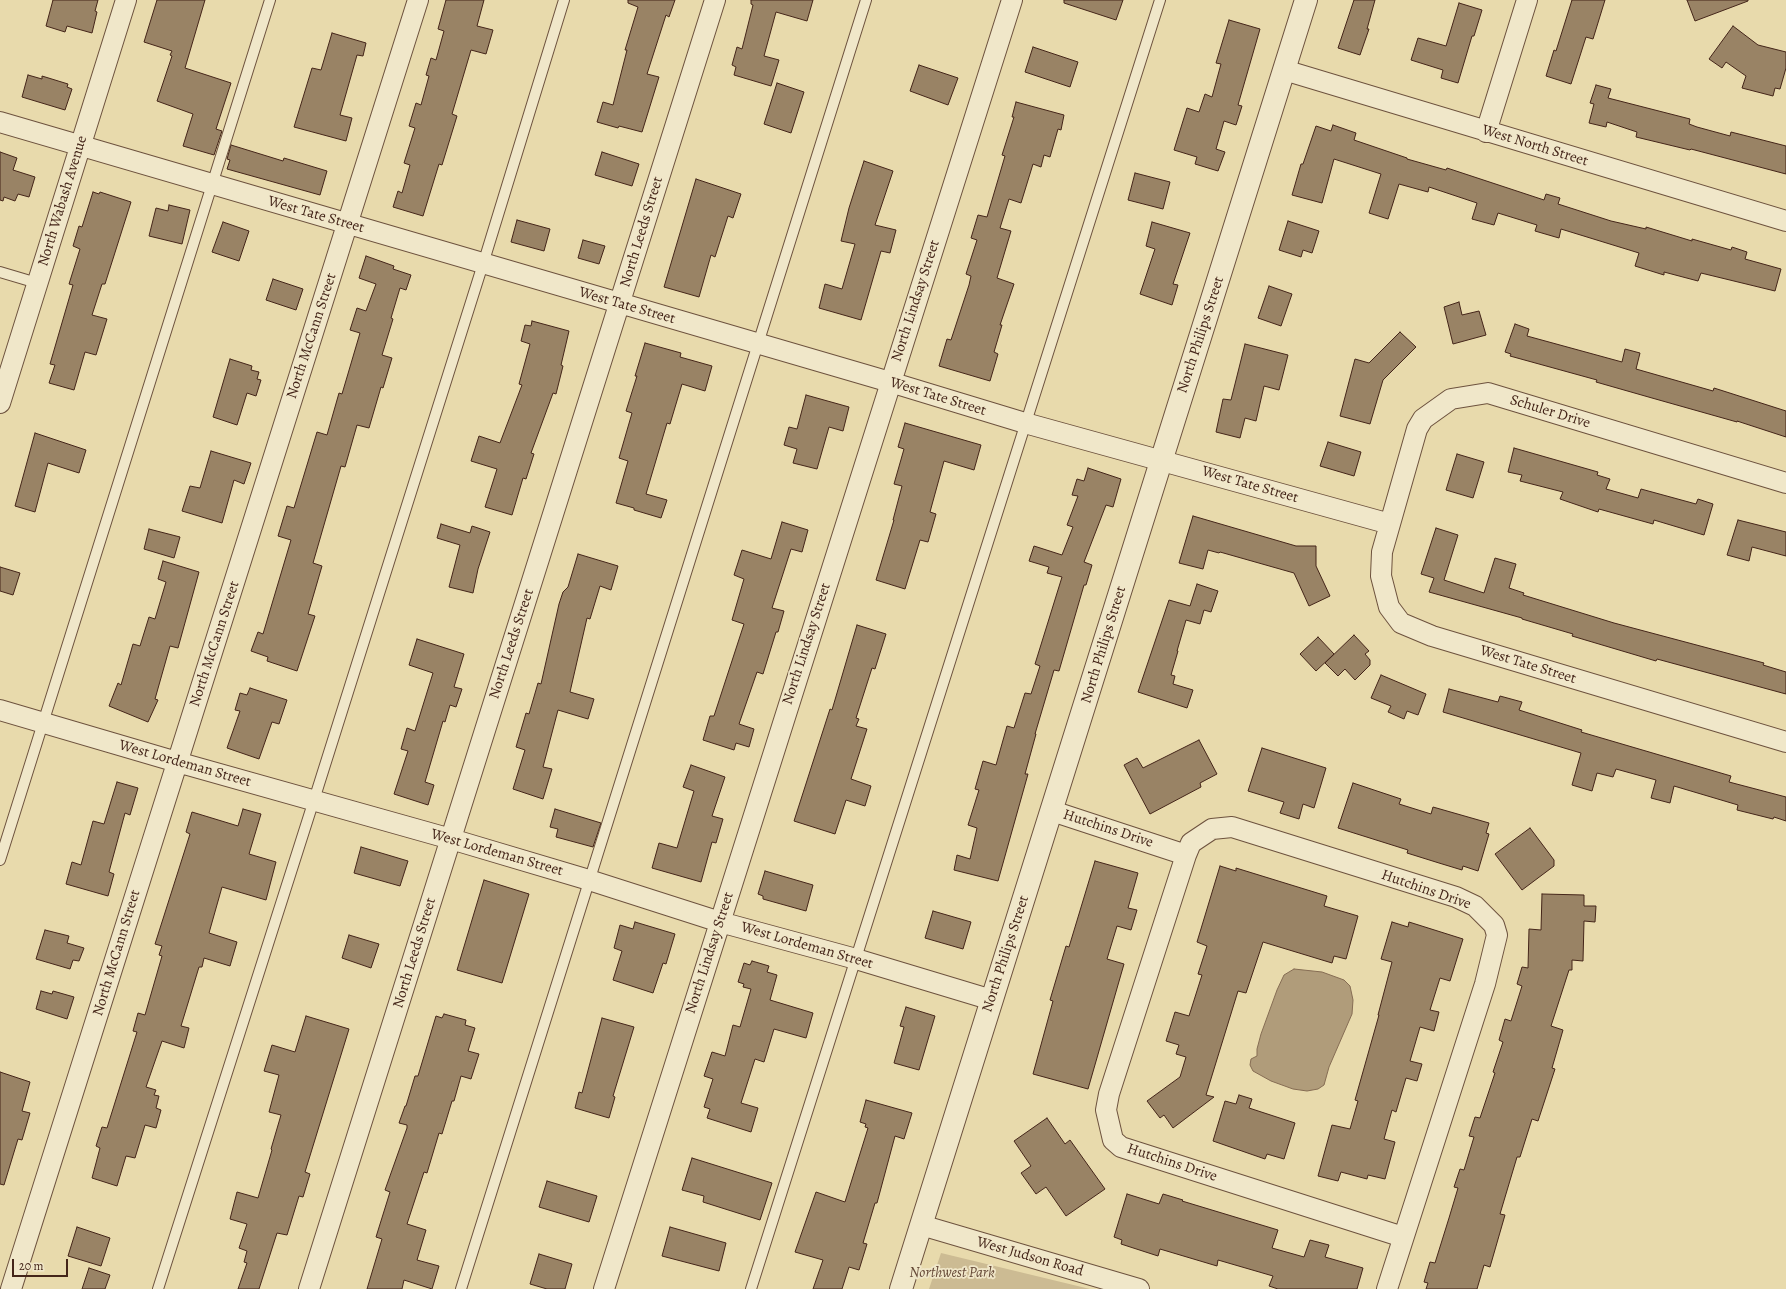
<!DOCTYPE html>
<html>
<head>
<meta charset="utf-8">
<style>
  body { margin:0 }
  #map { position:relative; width:1786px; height:1289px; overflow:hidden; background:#e8daac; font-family:Alegreya,serif }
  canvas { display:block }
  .scale { position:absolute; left:12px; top:1259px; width:56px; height:18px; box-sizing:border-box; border:2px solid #442519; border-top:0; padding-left:5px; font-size:12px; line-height:14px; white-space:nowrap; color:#442519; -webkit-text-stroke:3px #f0e7c9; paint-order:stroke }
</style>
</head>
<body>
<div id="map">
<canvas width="1786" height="1289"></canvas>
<div class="scale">20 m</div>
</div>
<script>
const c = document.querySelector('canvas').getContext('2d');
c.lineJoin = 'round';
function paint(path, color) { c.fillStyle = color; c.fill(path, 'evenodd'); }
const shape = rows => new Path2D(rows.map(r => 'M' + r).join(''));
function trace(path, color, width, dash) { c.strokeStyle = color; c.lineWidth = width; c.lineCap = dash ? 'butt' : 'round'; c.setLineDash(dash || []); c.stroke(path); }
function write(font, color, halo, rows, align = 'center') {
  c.font = font + ' Alegreya,serif'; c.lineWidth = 3.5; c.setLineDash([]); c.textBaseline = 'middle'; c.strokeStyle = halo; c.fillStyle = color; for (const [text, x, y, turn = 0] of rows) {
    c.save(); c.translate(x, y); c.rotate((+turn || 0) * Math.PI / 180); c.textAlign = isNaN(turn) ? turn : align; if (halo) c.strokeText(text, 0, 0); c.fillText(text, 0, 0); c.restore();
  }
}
const green = shape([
  [941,1253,1090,1289,929,1289]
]);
const water = shape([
  [1294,969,1322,972,1344,980,1350,986,1353,1000,1352,1014,1329,1067,1324,1085,1318,1089,1307,1091,1293,1089,1271,1081,1253,1071,1250,1065,1251,1059,1257,1056,1257,1049,1261,1034,1277,990,1284,975,1294,969]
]);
const building = shape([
  [53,0,98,0,95,11,97,12,92,33,67,26,65,32,46,26,53,0],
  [157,0,205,0,185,68,231,83,216,129,222,131,214,155,183,146,193,114,157,101,172,56,170,55,172,51,144,42,157,0],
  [446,0,484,0,477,26,493,30,486,54,471,50,452,114,457,116,442,165,439,164,423,216,393,207,398,191,402,193,410,165,404,163,415,128,409,126,416,103,421,105,429,76,426,75,431,58,436,60,444,31,438,29,446,0],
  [628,0,675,0,669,17,666,15,647,74,659,77,642,132,619,126,618,128,597,122,603,102,613,105,627,50,625,50,638,7,628,3,628,0],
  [751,0,813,0,807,21,776,12,764,56,779,60,771,86,734,75,736,67,732,65,737,47,742,49,753,5,751,4,751,0],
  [1064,0,1123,0,1116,20,1064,3,1064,0],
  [1354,0,1375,0,1367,29,1369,29,1360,55,1338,48,1354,0],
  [1572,0,1605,0,1593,39,1586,37,1571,84,1546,76,1554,50,1556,51,1572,0],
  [1687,0,1748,0,1748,1,1695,21,1687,0],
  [1459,3,1482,10,1474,36,1472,36,1458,83,1441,78,1443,70,1411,60,1418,38,1446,46,1459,3],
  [1229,20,1260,29,1238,105,1242,106,1236,125,1224,121,1216,149,1225,152,1218,171,1195,164,1197,157,1174,150,1187,108,1199,112,1205,94,1212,97,1221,64,1216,63,1229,20],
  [1733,26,1758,45,1786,52,1786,68,1780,89,1775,88,1773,96,1742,88,1746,76,1726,62,1722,68,1709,59,1733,26],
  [332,33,366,43,363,56,357,55,340,115,352,118,346,141,294,127,312,68,321,70,332,33],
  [1033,47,1078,62,1070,87,1025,72,1033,47],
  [919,65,958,78,948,105,910,91,919,65],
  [28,75,42,79,42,76,68,84,67,87,72,89,65,110,22,97,28,75],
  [777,83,804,92,791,133,764,124,777,83],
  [1596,85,1611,89,1608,98,1690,119,1689,124,1697,127,1730,136,1731,132,1786,146,1786,174,1691,149,1690,150,1636,137,1637,132,1607,122,1606,127,1589,123,1594,104,1590,103,1596,85],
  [1016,102,1064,115,1061,130,1058,129,1050,157,1044,155,1041,167,1033,164,1021,203,1009,199,1000,228,1011,231,997,278,1014,284,1000,325,1002,325,994,352,998,354,990,381,939,366,947,339,951,340,969,285,971,276,966,274,977,240,971,238,978,215,987,217,1005,156,1002,155,1014,117,1012,117,1016,102],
  [1333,125,1356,133,1354,140,1407,158,1407,159,1446,170,1447,168,1544,200,1546,194,1560,198,1558,204,1611,221,1646,229,1646,227,1692,241,1692,239,1731,250,1732,247,1747,252,1745,259,1781,269,1775,291,1701,273,1698,281,1664,272,1664,275,1635,266,1639,253,1561,229,1559,238,1535,231,1537,225,1498,213,1494,225,1472,219,1477,203,1429,187,1428,192,1399,184,1388,219,1369,213,1381,174,1334,159,1322,203,1292,195,1301,164,1303,164,1316,126,1331,131,1333,125],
  [231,145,283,161,284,158,327,171,320,195,227,169,230,160,227,159,231,145],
  [0,152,17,158,13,170,35,177,29,197,18,194,15,201,4,197,3,201,0,200,0,152],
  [602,152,639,164,632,186,595,175,602,152],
  [864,161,893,171,875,225,896,230,890,253,881,251,861,320,819,308,825,284,842,289,855,244,841,241,849,208,864,161],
  [1135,173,1170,182,1163,209,1128,200,1135,173],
  [696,179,741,194,733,218,728,216,715,257,711,255,699,297,664,287,696,179],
  [93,192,99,194,100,192,131,202,105,284,102,284,92,315,107,319,96,355,85,352,74,390,49,383,55,365,50,364,73,285,69,284,80,249,73,246,79,226,82,227,93,192],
  [169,205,190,210,182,244,149,236,156,208,168,211,169,205],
  [517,220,550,229,544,251,511,242,517,220],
  [1288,221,1319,231,1312,253,1303,250,1301,257,1279,250,1288,221],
  [223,222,249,231,239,261,212,252,223,222],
  [1152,222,1190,233,1173,284,1178,285,1172,305,1140,294,1155,249,1146,246,1152,222],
  [583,240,605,246,599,264,578,258,583,240],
  [366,256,394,266,393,269,411,275,406,290,400,288,391,318,393,319,382,355,392,358,383,388,381,387,369,428,357,425,345,467,341,466,313,563,322,566,308,614,315,616,297,671,267,661,268,657,251,651,258,632,263,634,291,540,278,536,287,506,294,508,317,432,327,435,339,393,342,394,360,333,350,330,357,308,366,311,376,284,359,278,366,256],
  [273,279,303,289,296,310,266,300,273,279],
  [1269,286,1292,294,1281,326,1258,318,1269,286],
  [1459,302,1462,315,1479,311,1486,335,1453,344,1444,307,1459,302],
  [532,321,569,331,561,365,563,366,556,394,553,393,531,453,534,454,526,479,523,478,512,515,485,507,497,469,471,461,479,436,500,443,522,385,519,384,530,344,521,341,525,325,531,326,532,321],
  [1515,324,1529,329,1527,336,1622,362,1625,349,1640,353,1636,369,1713,391,1714,388,1786,411,1786,437,1737,421,1737,422,1652,398,1596,382,1597,380,1510,356,1511,354,1505,352,1515,324],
  [1400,332,1416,347,1383,380,1370,424,1340,416,1355,359,1369,363,1400,332],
  [645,343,681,353,680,357,712,366,705,391,682,384,670,424,667,423,646,494,667,500,661,518,634,510,634,508,616,503,628,461,619,458,632,413,626,411,637,376,635,376,645,343],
  [1245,344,1288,355,1279,390,1264,386,1256,421,1245,418,1240,438,1216,432,1223,399,1231,400,1245,344],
  [230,359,252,366,251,370,259,372,257,379,261,380,256,396,247,393,237,425,213,417,230,359],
  [806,395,849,407,843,431,829,427,817,469,793,463,797,449,784,445,789,427,797,429,806,395],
  [905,423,981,445,974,470,944,461,930,512,936,514,928,542,920,540,905,589,876,580,894,520,893,520,902,486,894,484,904,449,898,447,905,423],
  [35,433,86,450,79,473,48,463,35,512,15,506,35,433],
  [1328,442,1361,452,1354,476,1320,466,1328,442],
  [1514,448,1598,472,1597,475,1610,479,1606,489,1638,498,1641,489,1696,504,1698,499,1713,504,1704,535,1654,520,1653,524,1599,509,1598,512,1560,499,1563,492,1520,481,1522,475,1508,472,1514,448],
  [211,451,251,463,244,484,234,480,222,523,182,511,190,486,200,488,211,451],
  [1457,454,1484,462,1473,498,1446,490,1457,454],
  [1088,468,1121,479,1113,507,1106,505,1084,562,1092,565,1086,585,1084,585,1059,671,1054,670,1035,734,1036,734,1025,774,1028,774,998,881,954,870,957,855,970,859,977,828,968,825,979,790,975,789,983,761,996,765,1007,726,1014,728,1025,693,1031,694,1040,666,1035,664,1062,577,1047,573,1049,567,1029,561,1034,546,1062,555,1073,527,1067,525,1078,496,1072,495,1077,479,1084,481,1088,468],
  [1193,516,1296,546,1316,546,1316,566,1330,596,1309,606,1294,573,1220,552,1219,553,1208,550,1203,569,1179,563,1193,516],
  [1738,520,1786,532,1786,556,1752,547,1749,561,1727,555,1738,520],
  [782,522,808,530,802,552,791,549,772,608,784,611,778,632,776,632,763,674,757,672,739,724,754,729,749,747,736,743,734,750,703,740,710,716,714,716,744,624,732,620,744,579,734,575,742,550,771,559,782,522],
  [441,524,470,533,472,526,490,532,478,569,473,593,449,587,460,545,437,538,441,524],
  [1436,528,1458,535,1444,580,1484,593,1495,558,1516,564,1509,588,1524,593,1523,595,1614,623,1764,663,1763,665,1786,672,1786,694,1657,659,1656,661,1572,636,1573,634,1522,619,1522,618,1429,592,1434,578,1421,574,1436,528],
  [149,529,180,537,174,558,144,549,149,529],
  [578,554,618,566,611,590,600,586,590,619,587,618,570,692,594,699,588,719,558,710,543,767,552,769,543,799,513,789,525,750,516,747,526,713,529,714,538,683,541,684,559,604,563,592,568,587,578,554],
  [163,561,199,572,178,648,170,646,155,699,158,700,148,722,109,706,118,683,121,685,133,644,140,646,149,617,155,619,166,582,158,579,163,561],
  [0,567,20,573,13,595,0,591,0,567],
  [1197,584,1218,591,1211,612,1204,610,1200,624,1186,620,1177,651,1178,651,1171,675,1175,676,1173,684,1193,690,1187,708,1138,692,1169,600,1190,606,1197,584],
  [857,625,886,634,875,669,872,668,856,718,859,719,856,726,867,729,851,779,871,786,865,806,846,800,835,834,794,821,830,709,832,710,857,625],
  [1354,635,1369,651,1365,654,1370,660,1370,665,1355,680,1345,669,1338,676,1325,663,1354,635],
  [1318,637,1334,654,1316,671,1300,654,1318,637],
  [417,639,464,654,454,687,462,689,456,707,450,705,445,722,443,721,425,782,434,785,428,805,394,794,408,751,401,749,407,728,415,731,433,673,409,665,417,639],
  [1381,675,1426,694,1418,715,1407,711,1404,719,1388,712,1391,706,1371,698,1381,675],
  [250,688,287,700,279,724,272,722,259,759,227,748,240,711,235,710,240,693,247,695,250,688],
  [1449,689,1498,702,1500,696,1522,702,1519,710,1582,730,1581,732,1731,776,1729,782,1786,797,1786,821,1774,817,1773,819,1737,810,1738,805,1674,786,1670,803,1651,798,1656,780,1616,769,1613,777,1597,773,1592,791,1572,785,1581,753,1443,712,1449,689],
  [1199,740,1217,774,1200,783,1201,787,1150,814,1124,765,1137,758,1143,768,1199,740],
  [1262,748,1326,768,1314,808,1303,804,1299,819,1280,813,1284,802,1248,791,1262,748],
  [691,765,725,777,712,816,723,819,716,843,712,842,701,882,652,868,659,843,677,848,694,791,683,787,691,765],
  [117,782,138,788,130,815,125,813,109,872,114,874,108,896,66,884,72,862,81,865,93,821,104,824,117,782],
  [1353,783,1401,799,1399,804,1431,814,1433,807,1489,823,1486,833,1489,834,1478,871,1463,866,1462,870,1439,863,1407,853,1408,850,1338,828,1353,783],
  [243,809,261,814,249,854,276,862,266,900,222,887,209,933,237,942,230,966,204,958,202,967,199,967,181,1026,189,1028,184,1048,162,1041,146,1087,156,1090,154,1095,159,1096,156,1108,161,1110,156,1128,145,1125,135,1158,126,1156,117,1186,92,1178,100,1148,96,1146,102,1127,107,1128,137,1032,133,1031,138,1013,145,1015,162,956,159,955,162,946,155,944,190,834,186,832,192,812,238,826,243,809],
  [555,809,601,823,593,847,556,837,558,829,550,827,555,809],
  [1530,828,1554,860,1554,866,1522,890,1495,854,1530,828],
  [361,847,408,861,400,886,354,873,361,847],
  [1095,861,1138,873,1128,908,1137,910,1131,930,1117,926,1107,959,1124,964,1088,1089,1033,1074,1053,1001,1050,1000,1066,946,1069,947,1095,861],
  [1220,866,1236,871,1236,868,1327,896,1324,906,1358,916,1346,959,1334,956,1332,963,1263,942,1246,993,1238,991,1206,1095,1214,1097,1173,1128,1164,1115,1160,1118,1147,1101,1180,1077,1186,1057,1176,1054,1179,1045,1166,1041,1175,1012,1189,1016,1202,975,1198,974,1207,946,1197,942,1220,866],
  [765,871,813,885,806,911,763,899,763,896,758,894,765,871],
  [484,880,529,894,502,983,457,970,484,880],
  [1542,894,1584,895,1584,906,1596,906,1595,922,1584,921,1583,961,1572,960,1572,970,1569,970,1551,1026,1563,1030,1552,1068,1555,1069,1538,1121,1532,1119,1520,1157,1517,1157,1500,1214,1505,1215,1490,1267,1484,1265,1477,1289,1426,1289,1428,1283,1424,1282,1430,1262,1435,1263,1449,1218,1458,1188,1454,1187,1460,1169,1464,1170,1474,1137,1469,1136,1475,1117,1480,1118,1495,1073,1493,1072,1503,1042,1499,1040,1505,1019,1511,1021,1522,986,1517,984,1522,967,1528,968,1529,929,1541,930,1542,894],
  [933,911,971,922,963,949,925,938,933,911],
  [635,922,675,934,666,964,663,963,653,993,613,980,622,951,614,948,620,925,633,929,635,922],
  [1392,922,1408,927,1409,922,1463,939,1450,981,1440,978,1430,1010,1439,1012,1434,1031,1420,1027,1410,1061,1422,1064,1417,1081,1406,1078,1396,1112,1392,1110,1384,1139,1395,1142,1385,1179,1368,1175,1367,1179,1341,1172,1338,1181,1318,1176,1332,1125,1350,1129,1358,1101,1355,1100,1379,1015,1378,1015,1392,962,1381,959,1392,922],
  [45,930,69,936,67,943,84,948,79,961,73,960,70,969,36,959,45,930],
  [349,935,379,944,371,968,342,958,349,935],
  [752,961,769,966,767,972,777,975,770,1000,813,1013,806,1038,774,1029,764,1062,755,1059,741,1103,758,1108,751,1132,707,1118,710,1109,704,1107,713,1079,704,1076,712,1052,725,1056,733,1025,740,1027,751,989,743,987,744,984,738,982,744,963,750,965,752,961],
  [41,991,52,994,53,991,74,997,67,1019,36,1009,41,991],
  [906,1007,935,1016,919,1070,894,1063,904,1027,900,1026,906,1007],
  [444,1014,466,1020,465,1025,475,1028,468,1051,479,1054,471,1079,461,1076,454,1101,452,1101,442,1134,439,1133,427,1173,424,1172,407,1224,426,1230,417,1260,439,1266,432,1289,404,1280,402,1289,367,1289,382,1239,376,1237,390,1192,385,1190,407,1128,407,1125,399,1123,405,1106,406,1106,415,1076,418,1076,436,1016,442,1018,444,1014],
  [306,1016,349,1029,305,1172,310,1174,303,1197,299,1196,287,1235,277,1233,259,1289,238,1289,247,1263,244,1262,247,1251,239,1248,247,1224,230,1219,237,1192,258,1198,272,1150,271,1149,281,1115,269,1112,279,1075,264,1071,272,1045,295,1052,306,1016],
  [602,1018,634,1027,613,1096,615,1097,609,1118,575,1108,579,1092,582,1093,602,1018],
  [0,1072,30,1082,22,1111,30,1113,22,1140,18,1139,4,1185,0,1184,0,1072],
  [1239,1095,1252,1099,1249,1108,1295,1123,1284,1159,1267,1154,1265,1159,1213,1141,1225,1101,1236,1104,1239,1095],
  [866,1100,912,1113,904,1139,895,1136,877,1203,875,1203,863,1243,867,1244,859,1270,849,1267,842,1289,813,1289,823,1260,795,1252,816,1192,845,1202,868,1128,865,1127,866,1124,860,1122,866,1100],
  [1047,1118,1065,1144,1070,1140,1105,1189,1066,1216,1046,1187,1036,1194,1021,1173,1031,1166,1014,1141,1047,1118],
  [692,1158,772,1183,760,1220,703,1202,704,1196,682,1190,692,1158],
  [547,1181,597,1196,589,1222,539,1207,547,1181],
  [1127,1194,1159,1204,1163,1194,1183,1200,1182,1201,1278,1230,1272,1248,1304,1257,1310,1240,1329,1245,1325,1257,1363,1268,1357,1289,1278,1289,1269,1286,1273,1276,1218,1260,1217,1266,1160,1249,1158,1256,1121,1244,1122,1240,1114,1237,1127,1194],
  [77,1227,110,1238,101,1266,68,1256,77,1227],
  [670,1227,726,1243,719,1271,662,1256,670,1227],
  [539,1254,572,1264,565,1289,547,1289,530,1284,539,1254],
  [89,1268,110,1275,105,1289,82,1289,89,1268]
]);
const service = shape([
  [0,272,37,283],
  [0,860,270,0],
  [158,1289,314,800,483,264,564,0],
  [461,1289,866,0],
  [751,1289,1160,0]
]);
const minor = shape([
  [1284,70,1786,221],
  [0,122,890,382,1025,423,1390,524],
  [1486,132,1527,0],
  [0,403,126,0],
  [1786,483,1488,393,1451,399,1423,419,1417,429,1382,552,1381,576,1389,607,1401,623,1432,636,1786,742],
  [0,710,177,762,451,839,589,880,720,922,856,959,992,1000],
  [1052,811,1186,855],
  [921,1225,1139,1289],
  [11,1289,418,0],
  [309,1289,715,0],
  [604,1289,1012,0],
  [1387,1289,1485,984,1497,935,1494,925,1475,906,1456,897,1232,827,1212,829,1191,843,1186,855,1109,1094,1106,1110,1113,1140,1121,1147,1403,1237]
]);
const tertiary = shape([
  [901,1289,1306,0]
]);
const streetNames = [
  ["West North Street",1535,146,17],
  ["North Wabash Avenue",63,201,-73],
  ["West Tate Street",316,215,16],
  ["North Leeds Street",642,232,-73],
  ["North Lindsay Street",916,301,-72],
  ["West Tate Street",627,306,16],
  ["North Philips Street",1201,335,-72],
  ["North McCann Street",312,336,-72],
  ["West Tate Street",938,397,17],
  ["Schuler Drive",1550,412,17],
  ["West Tate Street",1250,485,16],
  ["North McCann Street",215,644,-72],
  ["North Leeds Street",512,644,-72],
  ["North Lindsay Street",807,644,-72],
  ["North Philips Street",1104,645,-73],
  ["West Tate Street",1528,665,17],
  ["West Lordeman Street",185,764,16],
  ["Hutchins Drive",1108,829,18],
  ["West Lordeman Street",497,853,16],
  ["Hutchins Drive",1426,890,19],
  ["West Lordeman Street",807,946,16],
  ["North McCann Street",117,953,-73],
  ["North Leeds Street",415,953,-73],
  ["North Lindsay Street",710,953,-72],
  ["North Philips Street",1006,954,-72],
  ["Hutchins Drive",1172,1163,18],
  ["West Judson Road",1030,1257,16]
];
const parkNames = [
  ["Northwest Park",952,1273]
];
paint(green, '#ccbb93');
paint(water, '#b09c7a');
trace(water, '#856c53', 1);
paint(building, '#998365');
trace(building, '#442519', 1);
trace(service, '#6d523e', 12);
trace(minor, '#6d523e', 22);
trace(tertiary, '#6d523e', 24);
trace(service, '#f0e7c9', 10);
trace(minor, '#f0e7c9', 20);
trace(tertiary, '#f0e7c9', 22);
write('15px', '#442519', '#f0e7c9', streetNames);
write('italic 15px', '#664a38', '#f0e7c9', parkNames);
</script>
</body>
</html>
